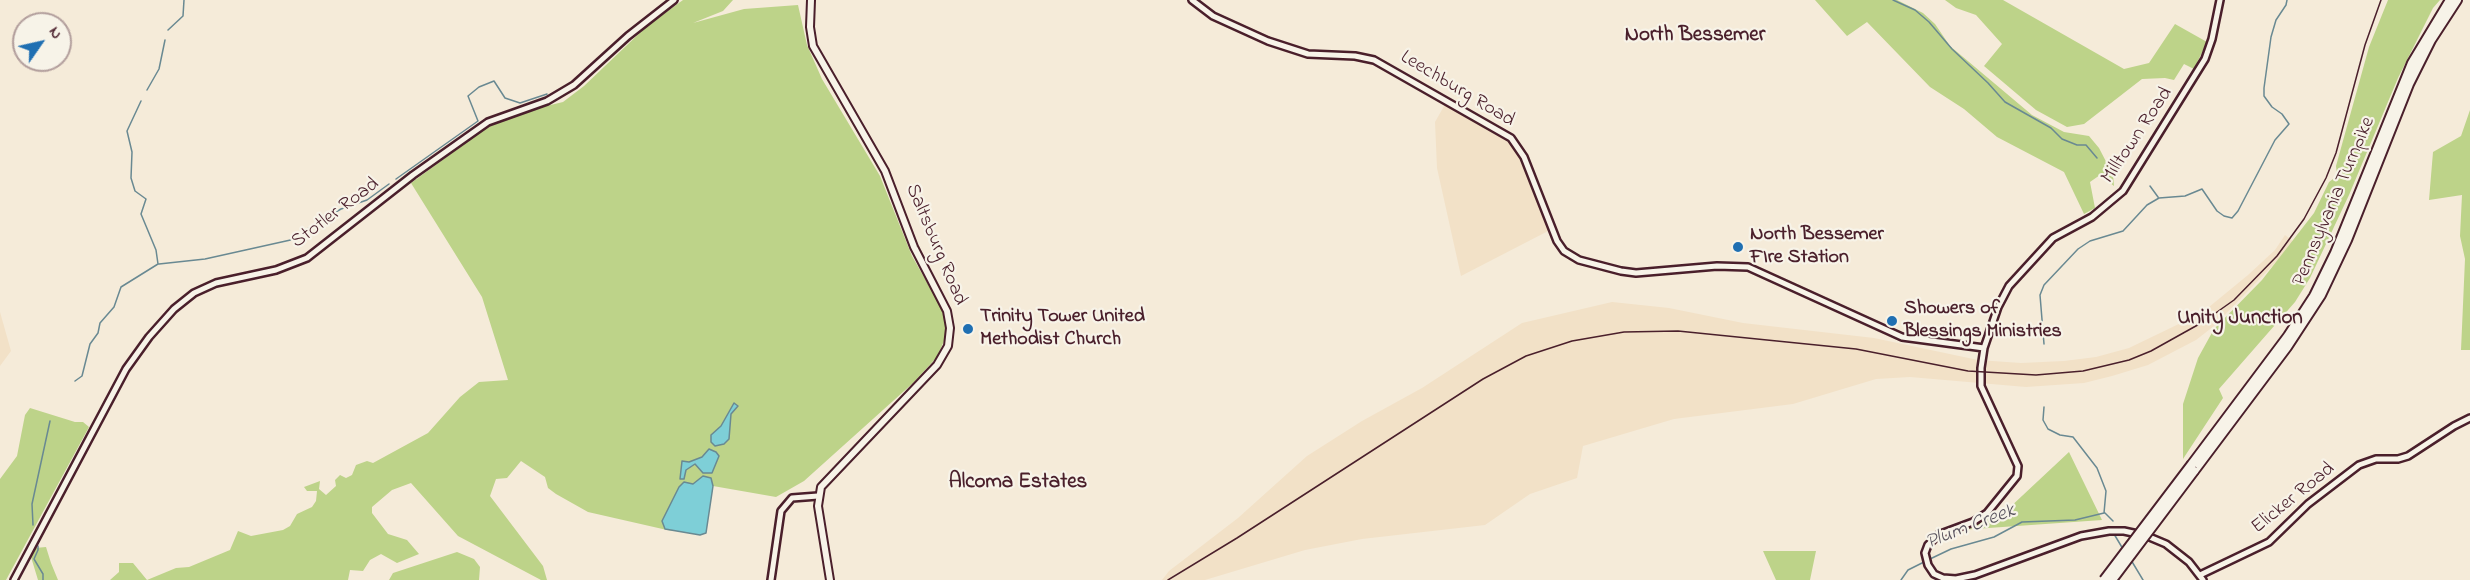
<!DOCTYPE html>
<html>
<head>
<meta charset="utf-8">
<style>
  body { margin:0 }
  #map { position:relative; width:2470px; height:580px; overflow:hidden; background:#f5ebd9; font-family:"Indie Flower",sans-serif }
  canvas { display:block }
  .north { position:absolute; left:12px; top:12px; width:60px; height:60px; box-sizing:border-box; background:#f7f3e8; border:2px solid #b29e9c; border-radius:50%; rotate:56deg; font-size:16px; font-weight:700; line-height:24px; text-align:center; color:#4a1f2b }
  .north::after { content:''; display:block; margin:auto; width:21px; height:27px; background:#1f6fb2; clip-path:polygon(50% 0,100% 100%,50% 72%,0 100%) }
</style>
</head>
<body>
<div id="map">
<canvas width="2470" height="580"></canvas>
<div class="north">N</div>
</div>
<script>
const c = document.querySelector('canvas').getContext('2d');
c.lineJoin = 'round';
function paint(path, color) { c.fillStyle = color; c.fill(path, 'evenodd'); }
const shape = rows => new Path2D(rows.map(r => 'M' + r).join(''));
function trace(path, color, width, dash) { c.strokeStyle = color; c.lineWidth = width; c.lineCap = dash ? 'butt' : 'round'; c.setLineDash(dash || []); c.stroke(path); }
function write(font, color, halo, rows, align = 'center') {
  c.font = font + ' "Indie Flower",sans-serif'; c.lineWidth = 4.5; c.setLineDash([]); c.textBaseline = 'middle'; c.strokeStyle = halo; c.fillStyle = color; for (const [text, x, y, turn = 0] of rows) {
    c.save(); c.translate(x, y); c.rotate((+turn || 0) * Math.PI / 180); c.textAlign = isNaN(turn) ? turn : align; if (halo) c.strokeText(text, 0, 0); c.fillText(text, 0, 0); c.restore();
  }
}
const built = shape([
  [1447,101,1515,143,1524,157,1552,229,1461,276,1437,168,1435,122],
  [2285,235,2293,241,2280,258,2214,326,2196,340,2148,365,2112,376,2084,383,2026,387,1910,377,1876,379,1793,404,1674,419,1583,446,1577,478,1530,494,1485,525,1362,539,1305,550,1205,580,1162,580,1169,571,1238,518,1307,456,1362,421,1422,388,1522,323,1612,302,1669,308,1743,323,1874,338,1978,360,2021,363,2064,361,2096,357,2129,348,2185,321,2209,307,2248,275,2275,250],
  [0,312,11,351,0,366]
]);
const green = shape([
  [683,0,733,0,723,11,693,23,744,9,798,5,807,45,822,79,880,176,912,256,942,309,947,334,937,357,913,383,804,481,776,497,713,486,705,534,667,530,588,512,556,494,548,488,545,477,521,461,507,478,496,479,490,496,543,566,547,580,541,580,458,536,411,483,392,490,372,507,372,513,388,534,407,540,419,554,397,563,381,554,370,560,363,571,350,570,348,580,110,580,119,572,119,563,133,563,147,580,176,568,189,567,230,550,238,531,251,536,283,530,290,526,297,514,312,507,316,501,317,491,307,491,304,487,320,481,319,489,326,495,336,486,335,480,340,475,346,478,352,475,356,465,367,461,373,463,428,433,460,397,479,382,508,380,482,297,411,183,489,126,530,110,563,102,584,86,646,27],
  [1815,0,1897,0,1923,13,1935,24,1950,46,2032,115,2064,132,2089,136,2099,148,2113,175,2114,186,2100,175,2090,182,2095,208,2084,214,2064,172,1997,137,1964,109,1930,87,1867,22,1847,36],
  [1945,0,2003,0,2124,69,2149,63,2175,24,2207,42,2194,69,2184,64,2174,80,2165,78,2142,79,2084,124,2067,127,2036,110,1984,66,2002,44,1976,15,1956,8],
  [2388,0,2440,0,2433,8,2398,78,2349,195,2310,278,2295,302,2219,389,2223,398,2183,459,2183,404,2198,358,2214,329,2262,280,2314,213,2329,182,2337,176,2336,166,2369,47],
  [2470,110,2470,350,2461,350,2465,259,2460,236,2462,195,2429,200,2433,152,2461,136],
  [30,408,75,422,83,422,89,427,6,580,0,580,0,479,17,456,25,415],
  [2069,452,2102,520,1946,531,1983,516,2007,510],
  [46,547,51,563,58,580,38,580,31,557,33,551,35,548],
  [1763,551,1816,551,1810,580,1776,580],
  [457,552,474,559,480,567,479,580,389,580,393,573]
]);
const water = shape([
  [734,403,738,406,731,414,729,439,724,444,715,446,711,442,711,435,721,426,734,403],
  [709,449,716,452,719,456,712,473,703,473,695,464,686,470,684,479,680,479,682,461,689,462,702,457,709,449],
  [703,476,711,478,713,486,706,533,700,535,665,529,662,521,679,487,684,482,693,484,703,476]
]);
const stream = shape([
  [1893,0,1915,10,1929,22,1952,49,1988,83,2005,102,2051,128,2062,139,2077,145,2086,145,2097,158],
  [168,30,183,16,184,0],
  [147,90,159,69,165,40],
  [396,179,478,121,468,96,479,87,494,81,505,98,520,103,547,94],
  [2150,186,2158,197],
  [159,264,205,259,295,239,311,226,341,209,367,200,389,184],
  [2044,344,2040,295,2044,285,2078,249,2090,241,2123,231,2147,205,2159,198,2185,196,2202,189,2217,211,2224,216,2232,218,2238,211,2275,140,2289,124,2282,114,2272,107,2264,96,2264,88,2271,37,2276,20,2286,5,2287,0],
  [75,381,82,376,90,344,98,333,100,323,114,307,121,287,158,264,156,250,141,214,146,199,135,191,131,178,132,152,127,131,141,101],
  [2105,513,2113,521],
  [33,525,32,504,50,421],
  [2114,534,2123,549],
  [38,546,38,550,34,559,43,574,43,580],
  [1930,559,1951,549,1994,537,2022,522,2075,520,2104,513,2106,491,2097,468,2073,437,2060,435,2048,429,2043,420,2044,407],
  [2131,560,2143,580],
  [1901,580,1908,570,1926,561]
]);
const minor = shape([
  [1192,0,1213,16,1268,41,1308,54,1355,56,1374,60,1511,138,1524,157,1557,241,1564,251,1579,260,1621,271,1636,273,1717,266,1748,267,1902,337,1984,348],
  [2200,575,2269,542,2308,504,2359,465,2376,459,2398,459,2408,456,2454,426,2470,418],
  [14,580,126,369,149,337,174,309,194,293,216,283,276,270,307,258,413,175,488,122,547,101,574,85,628,36,674,0],
  [771,580,781,511,792,498,818,496],
  [2203,580,2189,562,2166,544,2147,536,2124,531,2109,531,2081,536,1975,575,1956,579,1943,578,1934,574,1928,565,1925,553,1928,545,1938,535,1973,522,1987,513,2017,476,2018,466,1981,386,1981,368,1984,348,1998,307,2009,286,2053,238,2092,217,2123,191,2205,59,2212,39,2220,0]
]);
const major = shape([
  [811,0,810,27,813,46,885,171,914,247,947,311,950,328,948,346,937,365,821,487,818,506,830,580]
]);
const highway = shape([
  [2192,464,2288,336,2314,296,2335,253,2412,63,2450,0],
  [2194,471,2287,347,2321,295,2347,240,2409,84,2431,40,2457,0]
]);
const rail = shape([
  [1168,580,1237,538,1483,379,1526,356,1572,341,1624,332,1678,331,1856,349,1968,371,2036,375,2083,371,2129,360,2151,351,2203,322,2234,300,2277,256,2304,219,2326,178,2336,153,2365,45,2381,0]
]);
const highwayBridge = shape([
  [2104,580,2192,464],
  [2112,580,2194,471]
]);
const markers = [
  [1738,247,6,"#1f6fb2"],
  [1892,321,6,"#1f6fb2"],
  [968,329,6,"#1f6fb2"]
];
const streetNames = [
  ["Leechburg Road",1457,90,31],
  ["Milltown Road",2138,136,-56],
  ["Pennsylvania Turnpike",2335,202,-67],
  ["Stotler Road",336,214,-37],
  ["Saltsburg Road",935,245,67],
  ["Elicker Road",2294,499,-39]
];
const poiNames = [
  ["North Bessemer",1750,236],
  ["FIre Station",1750,259],
  ["Showers of",1904,310],
  ["Blessings Ministries",1904,333],
  ["Trinity Tower United",980,318],
  ["Methodist Church",980,341]
];
const neighbourhoodNames = [
  ["North Bessemer",1695,37],
  ["Unity Junction",2240,320],
  ["Alcoma Estates",1018,484]
];
const waterNames = [
  ["Plum Creek",1971,528,-21]
];
paint(built, '#f2e1c7');
paint(green, '#bdd389');
paint(water, '#7ecfd7');
trace(water, '#698992', 1.5);
trace(stream, '#698992', 1.5);
trace(minor, '#4a1f2b', 10);
trace(major, '#4a1f2b', 10);
trace(highway, '#4a1f2b', 12);
trace(minor, '#f7f3e8', 5);
trace(major, '#f7f3e8', 6);
trace(highway, '#f7f3e8', 8);
trace(rail, '#4a1f2b', 1.5);
trace(highwayBridge, '#4a1f2b', 12, []);
trace(highwayBridge, '#f7f3e8', 8);
for (const [x, y, r, color] of markers) { const dot = new Path2D(); dot.arc(x, y, r, 0, 2 * Math.PI); c.fillStyle = color; c.fill(dot); trace(dot, '#f7f3e8', 2); }
write('20px', '#4a1f2b', '#f7f3e8', streetNames);
write('bold 20px', '#4a1f2b', '#f7f3e8', poiNames, 'left');
write('bold 21px', '#4a1f2b', '#f7f3e8', neighbourhoodNames);
write('italic 21px', '#5a545f', '#f7f3e8', waterNames);
</script>
</body>
</html>
